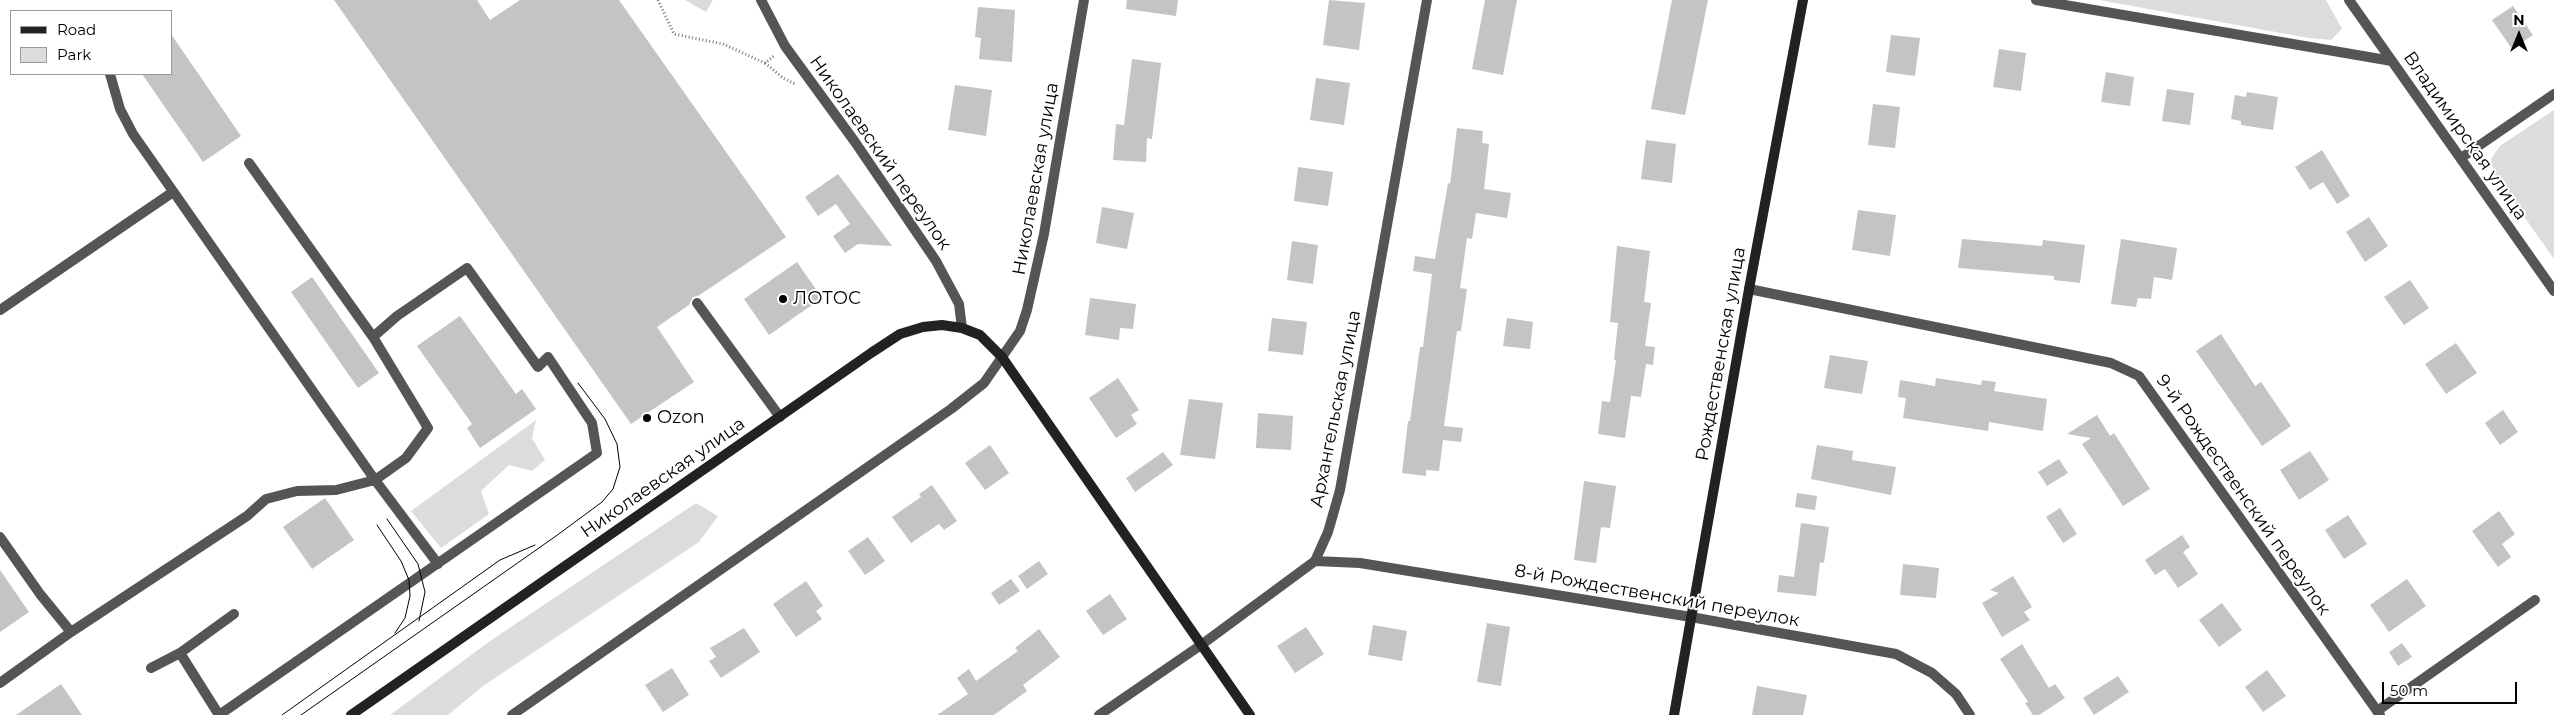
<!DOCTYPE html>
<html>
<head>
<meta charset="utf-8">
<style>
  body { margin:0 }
  #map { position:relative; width:2554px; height:715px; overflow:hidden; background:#fff; font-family:Montserrat,sans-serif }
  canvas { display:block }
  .legend { position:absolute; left:10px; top:10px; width:162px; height:65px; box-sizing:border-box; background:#fff; border:1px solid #999; margin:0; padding:6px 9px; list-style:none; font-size:15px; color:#000 }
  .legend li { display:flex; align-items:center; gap:10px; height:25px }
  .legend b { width:25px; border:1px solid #999 }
  .north { position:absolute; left:2494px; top:10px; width:50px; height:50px; -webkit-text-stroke:4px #fff; paint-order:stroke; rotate:0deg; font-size:14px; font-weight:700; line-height:20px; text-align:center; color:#000 }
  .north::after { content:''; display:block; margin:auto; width:18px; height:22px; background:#000; clip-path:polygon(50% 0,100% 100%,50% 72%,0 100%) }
  .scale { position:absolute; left:2382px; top:682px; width:135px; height:22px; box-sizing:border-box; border:2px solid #000; border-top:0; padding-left:6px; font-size:15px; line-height:18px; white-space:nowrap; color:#000; -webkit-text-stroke:4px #fff; paint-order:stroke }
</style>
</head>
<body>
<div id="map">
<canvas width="2554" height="715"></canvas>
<ul class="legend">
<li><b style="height:6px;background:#222"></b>Road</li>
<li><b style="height:14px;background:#dcdcdc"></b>Park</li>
</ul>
<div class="north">N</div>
<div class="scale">50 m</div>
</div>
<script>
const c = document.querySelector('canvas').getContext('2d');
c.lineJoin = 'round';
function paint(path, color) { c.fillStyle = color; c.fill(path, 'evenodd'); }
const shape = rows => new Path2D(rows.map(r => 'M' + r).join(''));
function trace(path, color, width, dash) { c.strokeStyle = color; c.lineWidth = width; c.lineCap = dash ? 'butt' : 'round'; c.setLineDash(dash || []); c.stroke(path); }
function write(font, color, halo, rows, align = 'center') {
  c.font = font + ' Montserrat,sans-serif'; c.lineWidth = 4; c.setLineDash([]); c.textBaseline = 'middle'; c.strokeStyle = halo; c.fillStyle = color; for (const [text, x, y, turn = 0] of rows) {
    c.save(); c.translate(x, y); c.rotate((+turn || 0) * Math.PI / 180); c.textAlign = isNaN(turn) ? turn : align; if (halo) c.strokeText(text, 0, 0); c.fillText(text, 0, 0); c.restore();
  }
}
const green = shape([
  [685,0,713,0,706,12],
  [2099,0,2326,0,2342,29,2331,40,2309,38],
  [2554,110,2554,259,2494,174,2491,159,2500,146],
  [536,420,532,438,545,460,532,471,509,465,481,491,489,514,441,548,411,511],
  [696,503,718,516,699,542,483,686,448,715,390,715,490,641]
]);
const building = shape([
  [334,0,477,0,490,20,520,0,619,0,786,237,698,296,693,297,689,305,657,327,694,382,631,424],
  [1127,0,1178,0,1176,16,1126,9],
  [1329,0,1365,3,1359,50,1323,45],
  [1485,0,1517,0,1503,75,1472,69],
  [1672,0,1708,0,1685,115,1651,109],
  [2513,6,2533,35,2512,49,2492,20],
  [978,7,1015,10,1012,62,979,59,981,38,975,37],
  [171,34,241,136,203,162,142,74,171,74],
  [1891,35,1920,38,1915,76,1886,72],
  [1999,49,2026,53,2021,91,1993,87],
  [1132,59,1161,63,1152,139,1147,138,1146,162,1113,160,1116,124,1124,125],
  [2106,72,2134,77,2130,106,2101,102],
  [1316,78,1350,83,1344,125,1310,120],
  [955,85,992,90,986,136,948,130],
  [2167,89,2194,93,2190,125,2162,121],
  [2247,92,2278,97,2273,130,2241,125,2241,121,2231,119,2235,95,2246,97],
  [1873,104,1900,107,1895,148,1868,145],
  [1457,128,1483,131,1482,143,1489,144,1484,189,1511,193,1507,218,1476,213,1472,239,1467,238,1460,288,1467,289,1461,331,1457,331,1444,426,1463,428,1461,442,1443,440,1439,471,1426,470,1426,476,1402,473,1408,421,1410,421,1420,347,1423,347,1432,274,1413,271,1415,256,1435,259,1448,183,1450,184],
  [1646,140,1676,144,1672,183,1641,179],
  [2322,150,2350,196,2337,204,2323,182,2310,190,2295,167],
  [1298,167,1333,172,1328,206,1294,201],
  [838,174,892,246,858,244,845,253,833,236,850,224,836,204,818,216,805,197],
  [1102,207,1134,213,1127,249,1096,243],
  [1858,210,1896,215,1890,256,1852,250],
  [2369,217,2388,246,2365,262,2346,232],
  [1962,239,2042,246,2043,240,2085,245,2080,283,2054,280,2054,276,1958,268],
  [2121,239,2177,248,2172,280,2154,277,2151,299,2138,298,2136,307,2111,304],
  [1292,241,1318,245,1313,284,1287,280],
  [1617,246,1650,251,1644,302,1651,303,1645,346,1655,347,1653,365,1646,364,1641,397,1631,396,1625,438,1598,434,1602,401,1610,402,1616,360,1614,360,1618,323,1610,322],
  [797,262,822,298,769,335,744,299],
  [312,277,379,373,358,388,291,292],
  [2410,280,2429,308,2404,325,2384,297],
  [1090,298,1136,304,1133,329,1120,328,1119,340,1085,335],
  [460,316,516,394,522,389,536,409,480,448,467,428,472,424,417,346],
  [1272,318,1307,322,1303,355,1268,351],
  [1507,318,1533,322,1530,349,1503,346],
  [2221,334,2255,386,2261,382,2291,426,2262,446,2196,351],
  [2456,343,2477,373,2446,394,2425,364],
  [1830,355,1868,361,1862,394,1824,388],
  [1118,378,1139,410,1131,415,1137,424,1116,438,1089,398],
  [1936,378,1981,385,1982,380,1996,382,1994,391,2047,399,2043,431,1989,422,1988,431,1903,418,1906,398,1898,397,1900,380,1935,386],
  [1189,399,1223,403,1215,459,1180,455],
  [2503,410,2518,432,2500,445,2485,423],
  [1258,413,1293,416,1291,450,1256,448],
  [2097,415,2110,436,2114,433,2150,489,2123,506,2082,444,2091,438,2067,434],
  [990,445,1009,473,985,490,965,463],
  [1817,445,1853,451,1852,460,1896,467,1891,495,1811,479],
  [2310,451,2329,480,2299,500,2280,470],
  [1163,452,1173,465,1135,492,1126,478],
  [2059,459,2068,473,2047,486,2038,472],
  [1584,481,1616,486,1610,528,1601,527,1596,563,1574,560],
  [932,485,957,521,944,530,939,524,911,543,892,517,921,497,919,494],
  [1797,493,1817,496,1815,510,1795,507],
  [325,498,354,540,312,569,283,527],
  [2060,508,2077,534,2063,543,2046,517],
  [2499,511,2515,534,2502,544,2511,557,2498,567,2472,531],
  [2348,515,2367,544,2344,559,2325,530],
  [1801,523,1829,527,1824,563,1820,562,1816,596,1777,592,1779,575,1794,577],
  [2182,535,2190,547,2183,552,2198,574,2178,588,2165,569,2155,575,2145,560],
  [868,537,885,561,865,575,848,551],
  [1039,561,1048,574,1027,589,1018,576],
  [1903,564,1939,568,1936,598,1900,595],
  [0,570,29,612,0,632],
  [2013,576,2032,607,2024,612,2030,620,2002,637,1982,603,1999,593,1990,590],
  [1011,579,1020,591,999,605,991,593],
  [2407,579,2426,606,2389,632,2370,605],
  [806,581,823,606,816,611,822,619,796,637,773,604],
  [1110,594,1127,619,1103,635,1086,611],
  [2222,603,2242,630,2219,647,2199,620],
  [1487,623,1510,627,1501,686,1477,682],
  [1373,625,1407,631,1402,661,1368,655],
  [1306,627,1324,654,1295,673,1277,646],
  [744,628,760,652,721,678,709,661,716,657,710,648],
  [1039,629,1060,657,1023,685,1027,691,994,715,937,715,968,694,957,678,969,669,976,681,1018,651,1015,648],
  [2402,643,2412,657,2398,666,2389,652],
  [2022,644,2049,688,2055,684,2065,698,2039,715,2033,715,2025,703,2028,702,2000,659],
  [672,668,689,695,663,712,645,685],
  [2267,670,2286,696,2263,712,2245,687],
  [2118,676,2129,692,2094,715,2083,698],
  [61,684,82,715,16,715],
  [1757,686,1807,695,1803,715,1752,715]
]);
const path = shape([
  [658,0,674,34,723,44,765,63,775,55],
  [765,63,783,78,795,84]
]);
const lane = shape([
  [110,74,120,109,133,134,375,480,438,564],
  [697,303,780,417],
  [0,310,173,192],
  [0,537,40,594,71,632],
  [180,653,219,715],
  [151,668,180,653,234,614],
  [0,683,71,632,247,516,266,499,297,491,336,490,375,480,406,458,428,428,373,337,249,163],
  [2377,711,2535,600],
  [219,715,597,453,592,423,548,357,538,367,467,268,397,316,373,337]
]);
const street = shape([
  [761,0,785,46,855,142,936,261,959,304,962,328],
  [2036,0,2392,61],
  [2349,0,2554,291],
  [2461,158,2554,94],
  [1749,289,2111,363,2139,376,2380,715],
  [1315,561,1360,563,1691,617,1896,654,1932,673,1956,694,1970,715],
  [512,715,951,409,984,383,1020,331,1027,310,1044,234,1084,0],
  [1099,715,1201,645,1315,561,1328,532,1340,490,1427,0]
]);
const secondary = shape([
  [351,715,871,353,900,334,923,327,942,325,962,328,980,335,1002,357,1250,715],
  [1674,715,1749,289,1803,0]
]);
const tram = shape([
  [387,519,418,564,425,592,419,621],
  [377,525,401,561,409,580,410,596,405,618,395,633],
  [282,715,500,560,535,545],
  [301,715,556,536,602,502,613,489,620,467,617,444,605,419,578,383]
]);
const markers = [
  [783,299,5,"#000"],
  [647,418,5,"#000"]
];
const streetNames = [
  ["Владимирская улица",2465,136,55],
  ["Николаевский переулок",880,153,55],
  ["Николаевская улица",1036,179,-80],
  ["Рождественская улица",1721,354,-80],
  ["Архангельская улица",1336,409,-79],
  ["Николаевская улица",663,478,-35],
  ["9-й Рождественский переулок",2243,495,55],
  ["8-й Рождественский переулок",1657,596,10]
];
const poiNames = [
  ["ЛОТОС",793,299],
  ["Ozon",657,418]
];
paint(green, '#dcdcdc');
paint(building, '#c4c4c4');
trace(path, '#777', 3, [1, 2.5]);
trace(lane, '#555', 10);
trace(street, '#555', 10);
trace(secondary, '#222', 10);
trace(tram, '#000', 1);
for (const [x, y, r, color] of markers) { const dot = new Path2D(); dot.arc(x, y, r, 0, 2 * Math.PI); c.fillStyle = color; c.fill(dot); trace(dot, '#fff', 2); }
write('18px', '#000', '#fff', streetNames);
write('18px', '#000', '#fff', poiNames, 'left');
</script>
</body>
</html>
